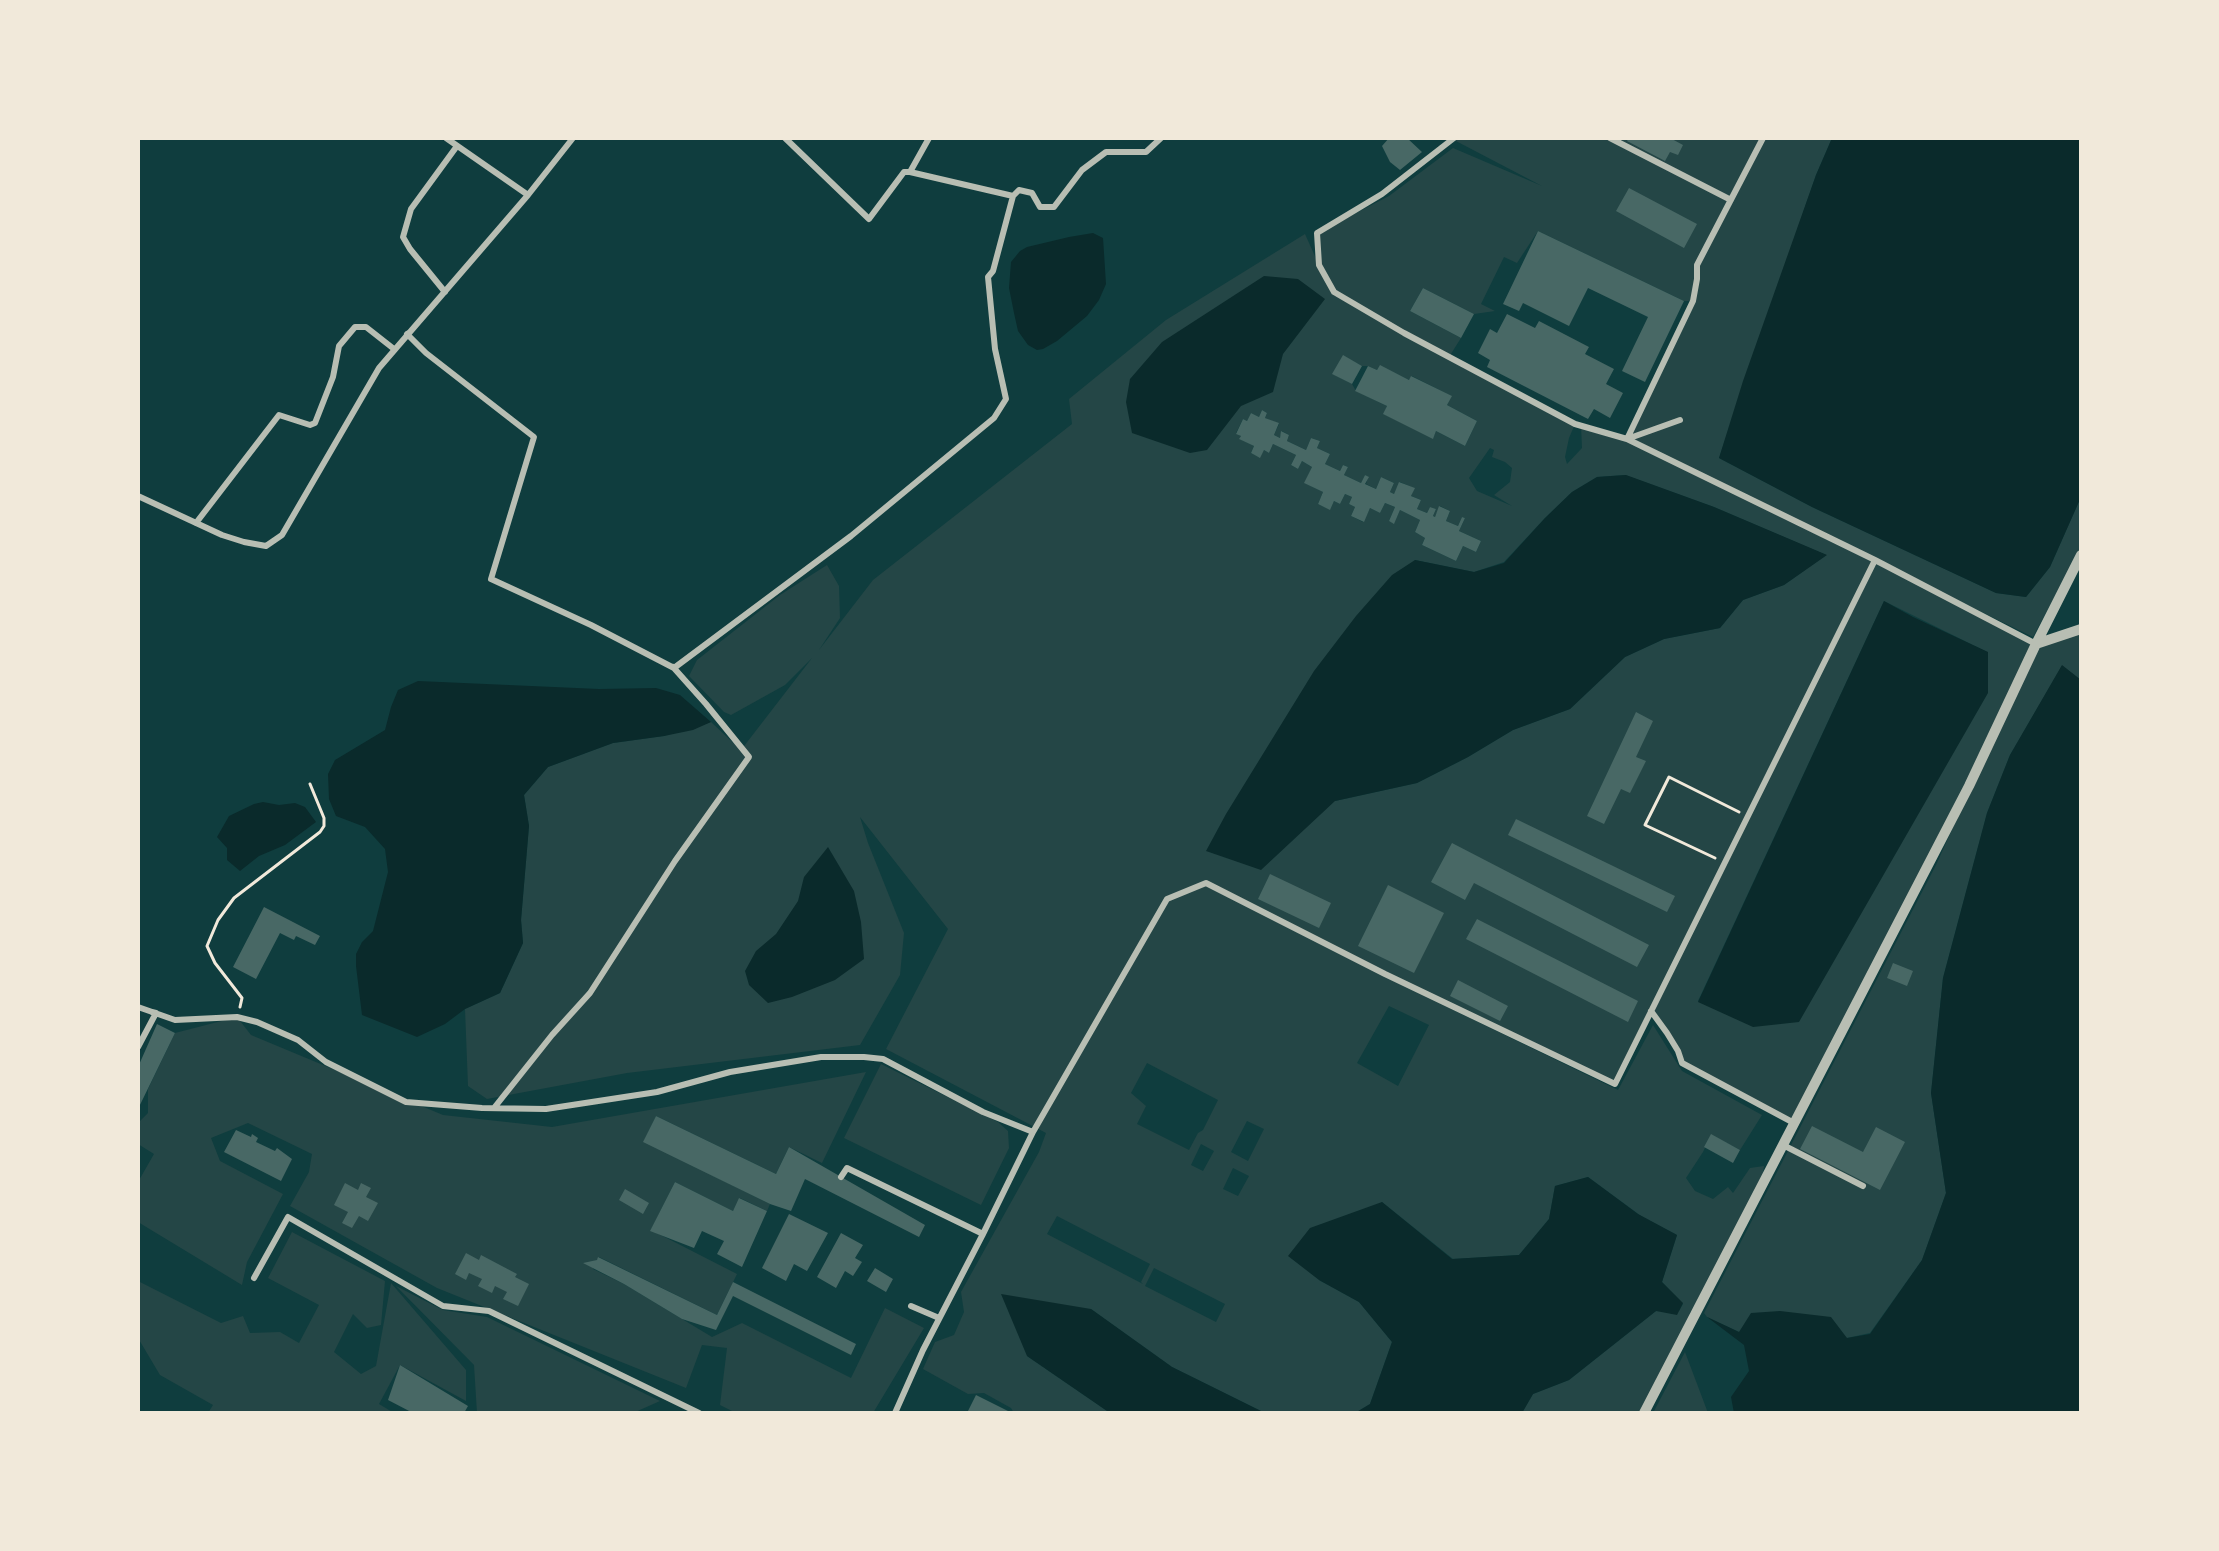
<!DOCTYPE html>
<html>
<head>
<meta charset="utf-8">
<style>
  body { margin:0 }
  #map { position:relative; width:2219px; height:1551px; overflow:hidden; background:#0f3d3e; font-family:Karla,sans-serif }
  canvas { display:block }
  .frame { position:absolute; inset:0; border:140px solid #f1e9da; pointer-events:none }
</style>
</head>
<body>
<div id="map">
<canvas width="2219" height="1551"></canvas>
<div class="frame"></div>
</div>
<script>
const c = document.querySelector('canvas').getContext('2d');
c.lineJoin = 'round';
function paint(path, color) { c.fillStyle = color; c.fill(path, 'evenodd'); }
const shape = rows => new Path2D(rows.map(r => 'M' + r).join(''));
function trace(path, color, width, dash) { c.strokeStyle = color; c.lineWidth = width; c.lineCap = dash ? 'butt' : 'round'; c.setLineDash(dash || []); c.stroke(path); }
const green = shape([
  [1456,138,1832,138,1816,175,1719,458,1812,507,1996,593,2026,597,2050,567,2081,497,2081,547,2033,637,1893,569,2036,644,2081,629,2081,680,2062,666,2010,755,1987,813,1943,978,1931,1093,1946,1193,1922,1260,1870,1333,1847,1338,1739,1332,1707,1317,1704,1313,1936,865,2014,692,1794,1123,1682,1063,1678,1051,1651,1012,1615,1084,1439,1003,1618,1090,1653,1025,1682,1071,1762,1115,1740,1150,1711,1135,1703,1152,1686,1178,1695,1191,1713,1199,1728,1187,1733,1193,1750,1168,1764,1166,1763,1173,1697,1312,1690,1312,1689,1321,1641,1413,1522,1413,1533,1394,1569,1380,1656,1311,1679,1311,1683,1304,1662,1282,1677,1235,1641,1216,1588,1177,1555,1186,1549,1219,1519,1255,1453,1259,1382,1202,1319,1280,1359,1302,1392,1342,1370,1404,1355,1413,1265,1413,1172,1367,1091,1309,1027,1356,1110,1413,1014,1413,1011,1408,984,1393,968,1394,923,1369,935,1342,954,1335,964,1312,961,1292,1039,1152,1046,1133,886,1049,948,929,860,817,868,843,904,933,900,975,860,1045,627,1073,487,1099,468,1086,465,1009,500,993,523,943,521,920,529,826,524,795,548,767,613,743,664,736,711,722,741,750,812,658,785,685,731,715,724,712,689,676,697,660,780,595,827,565,839,586,840,618,819,650,873,580,1072,424,1069,399,1166,320,1305,234,1318,263,1317,233,1389,196,1453,148,1542,186,1454,140],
  [1538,231,1684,301,1692,301,1627,439,1581,426,1582,448,1567,464,1565,457,1569,438,1575,424,1496,385,1426,345,1449,357,1461,338,1410,311,1423,288,1474,314,1495,311,1481,304,1504,257,1517,263],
  [1343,356,1362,366,1368,366,1377,370,1380,366,1409,380,1412,376,1451,396,1447,405,1477,421,1465,446,1436,431,1433,438,1384,414,1387,406,1356,391,1352,384,1333,374],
  [1262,410,1267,413,1265,418,1279,424,1274,435,1280,438,1282,431,1289,435,1287,441,1306,450,1311,438,1320,441,1317,448,1330,454,1325,464,1340,471,1343,465,1348,467,1344,475,1361,483,1365,475,1368,477,1366,484,1376,489,1381,477,1394,483,1390,492,1394,494,1400,482,1414,488,1411,496,1421,500,1417,509,1427,513,1430,507,1436,509,1433,516,1435,517,1440,506,1450,511,1446,521,1458,526,1462,517,1465,518,1459,531,1481,541,1476,552,1463,546,1456,561,1422,545,1425,538,1415,532,1420,520,1400,510,1394,523,1389,521,1395,507,1385,503,1380,513,1370,508,1363,522,1351,516,1355,507,1349,504,1352,497,1345,494,1340,504,1334,501,1330,509,1318,504,1323,492,1305,483,1312,467,1302,461,1298,469,1291,465,1296,455,1273,444,1269,453,1264,450,1259,457,1251,453,1254,446,1240,439,1241,436,1236,433,1243,419,1247,421,1251,413,1259,417],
  [1490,448,1494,450,1492,457,1505,462,1512,468,1510,482,1494,495,1512,506,1477,491,1469,478],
  [1625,475,1714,507,1826,555,1784,585,1743,600,1720,628,1664,639,1625,657,1570,709,1513,730,1468,757,1417,783,1335,801,1415,560,1474,572,1504,562,1545,518,1572,492,1597,477],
  [1884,601,1987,652,1699,1002,1698,1001],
  [1389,1006,1429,1025,1398,1086,1357,1063],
  [1147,1063,1218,1100,1203,1130,1198,1133,1189,1150,1137,1124,1146,1106,1131,1093],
  [1247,1121,1264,1129,1248,1161,1231,1152],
  [1201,1144,1214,1151,1203,1171,1191,1165],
  [1233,1168,1249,1176,1238,1196,1223,1189],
  [1057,1216,1150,1264,1141,1282,1143,1284,1047,1234],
  [1154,1268,1225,1304,1216,1322,1145,1286],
  [237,1017,251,1035,443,1115,552,1127,866,1072,822,1163,789,1147,776,1174,656,1116,644,1141,770,1204,767,1211,740,1198,733,1211,675,1182,651,1230,737,1274,717,1315,599,1257,593,1269,624,1284,712,1337,742,1323,851,1378,885,1308,924,1328,873,1413,736,1413,720,1405,727,1348,702,1345,686,1388,437,1288,290,1206,309,1172,312,1154,248,1123,211,1138,220,1161,283,1194,247,1262,242,1285,138,1222,138,1182,154,1154,138,1144,138,1123,148,1113,148,1089,175,1033],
  [881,1064,998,1122,1008,1131,1009,1148,981,1205,844,1138],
  [292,1232,385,1281,381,1325,367,1328,353,1314,334,1352,361,1374,376,1366,391,1283,466,1370,466,1401,400,1365,379,1404,394,1413,208,1413,213,1405,160,1375,138,1338,138,1281,221,1323,243,1316,250,1333,280,1332,299,1343,319,1305,268,1278],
  [396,1286,443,1310,487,1317,660,1401,633,1413,477,1413,474,1365],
  [1685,1352,1708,1413,1653,1413]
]);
const water = shape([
  [1832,138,2081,138,2081,497,2050,567,2026,597,1996,593,1812,507,1719,458,1743,381,1816,175],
  [1093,233,1103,238,1104,253,1106,284,1099,300,1087,316,1057,341,1043,349,1037,350,1028,345,1018,331,1014,313,1009,288,1011,262,1020,251,1027,247,1069,237],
  [1264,276,1298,279,1325,299,1283,354,1273,392,1241,406,1207,450,1190,453,1132,433,1126,402,1130,379,1162,342],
  [1626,475,1714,507,1827,555,1784,585,1743,600,1720,628,1664,639,1625,657,1570,709,1513,730,1468,757,1417,783,1335,801,1261,870,1206,851,1226,814,1314,671,1356,616,1392,575,1415,560,1474,572,1504,563,1545,518,1572,492,1597,477],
  [1884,601,1913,617,1988,652,1988,693,1799,1022,1753,1027,1698,1002],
  [2062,665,2081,680,2081,1413,1734,1413,1731,1397,1749,1371,1744,1345,1707,1317,1739,1332,1751,1313,1780,1311,1831,1317,1847,1338,1870,1334,1922,1260,1946,1193,1931,1093,1943,978,1987,813,2010,755],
  [418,681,599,689,656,688,680,695,711,722,693,730,664,736,613,743,548,767,524,795,529,826,521,920,523,943,500,993,465,1009,445,1024,417,1037,362,1015,356,966,356,954,362,942,373,931,388,872,385,849,365,827,336,816,329,799,328,774,335,760,385,730,391,707,398,690],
  [263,802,279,805,295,803,305,807,316,822,285,845,259,856,240,871,227,860,227,848,217,837,229,816,254,804],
  [828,847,854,891,861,922,864,959,835,980,792,997,768,1003,749,985,745,971,756,951,776,934,798,901,804,877],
  [1588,1177,1638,1214,1677,1235,1662,1282,1683,1303,1677,1315,1656,1311,1569,1380,1533,1394,1522,1413,1355,1413,1370,1404,1392,1342,1359,1302,1319,1280,1288,1256,1310,1228,1382,1202,1452,1259,1519,1255,1549,1219,1555,1186],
  [1001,1294,1091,1309,1172,1367,1265,1413,1110,1413,1027,1356]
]);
const building = shape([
  [1389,138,1407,138,1422,152,1400,170,1390,162,1382,146],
  [1629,138,1670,138,1683,145,1678,155,1670,152,1665,161,1627,141],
  [1629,188,1697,224,1684,248,1616,211],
  [1538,231,1684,301,1645,382,1622,371,1648,317,1588,288,1569,326,1523,303,1519,311,1503,304],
  [1423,288,1474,314,1461,338,1410,311],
  [1507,314,1535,328,1539,321,1589,347,1585,354,1614,369,1606,384,1623,393,1610,418,1594,409,1588,419,1487,367,1490,360,1478,353,1490,329,1497,333],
  [1343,355,1362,366,1352,384,1332,374],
  [1380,365,1409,380,1411,376,1452,396,1447,405,1477,421,1465,446,1436,431,1433,439,1383,414,1387,406,1355,391,1368,366,1377,370],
  [1262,410,1267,413,1265,418,1279,423,1274,435,1280,438,1281,431,1289,435,1287,441,1306,450,1311,438,1320,441,1317,448,1330,454,1325,464,1340,471,1343,465,1348,467,1344,475,1361,483,1365,475,1369,477,1365,484,1376,489,1381,477,1394,483,1390,492,1394,494,1399,482,1415,488,1411,496,1421,500,1417,509,1427,513,1430,507,1436,509,1433,516,1435,517,1439,506,1450,511,1446,521,1458,526,1462,517,1465,518,1459,531,1481,541,1476,552,1463,546,1456,561,1422,545,1425,538,1415,532,1420,520,1400,510,1394,524,1389,521,1395,507,1385,503,1380,513,1370,508,1364,522,1351,516,1355,507,1349,504,1352,497,1345,494,1340,504,1334,501,1330,510,1318,504,1323,492,1304,483,1312,467,1302,461,1298,469,1291,465,1296,455,1273,444,1269,453,1264,450,1260,458,1251,453,1254,446,1239,439,1241,436,1236,434,1243,419,1247,421,1251,413,1259,417],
  [1636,712,1653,721,1636,757,1646,761,1630,793,1621,789,1604,824,1587,816],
  [1516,819,1675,896,1667,912,1508,835],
  [1452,843,1649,945,1637,967,1474,883,1465,900,1431,882],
  [1270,874,1331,903,1319,928,1258,899],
  [1388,885,1444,913,1414,973,1358,946],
  [264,907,320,936,315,945,296,936,294,940,280,933,256,979,233,967],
  [1477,919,1638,1001,1628,1022,1466,939],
  [1893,963,1913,971,1907,986,1887,978],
  [1458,980,1508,1006,1500,1021,1450,996],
  [157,1024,175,1033,138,1109,138,1067],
  [656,1116,776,1174,789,1147,925,1225,919,1237,805,1179,791,1211,770,1204,643,1142],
  [1812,1126,1863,1152,1876,1127,1905,1142,1880,1190,1800,1149],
  [236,1130,251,1137,252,1134,258,1138,256,1142,275,1151,277,1148,292,1159,281,1181,224,1152],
  [1711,1134,1740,1150,1733,1163,1704,1147],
  [675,1182,733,1211,739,1198,767,1211,742,1267,717,1254,724,1241,702,1231,694,1248,650,1231],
  [345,1183,358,1190,361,1183,371,1188,366,1197,378,1203,368,1221,359,1216,352,1228,342,1223,348,1212,334,1205],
  [625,1189,649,1203,643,1214,619,1200],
  [789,1214,828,1233,807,1271,794,1264,786,1281,762,1268],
  [841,1233,863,1245,855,1258,862,1262,853,1276,845,1271,836,1288,817,1277],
  [466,1253,479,1260,481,1255,517,1274,515,1277,529,1284,518,1306,503,1299,507,1292,495,1286,492,1293,478,1286,482,1279,469,1273,466,1280,455,1274],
  [598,1257,717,1315,733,1282,856,1344,851,1355,733,1296,716,1330,682,1319,624,1284,583,1263,597,1260],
  [875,1268,893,1279,886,1292,867,1281],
  [400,1365,468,1406,464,1413,413,1413,388,1400],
  [976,1395,1012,1413,967,1413]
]);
const path = shape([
  [1715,858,1645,825,1669,777,1739,812],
  [240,1007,242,998,215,963,207,946,218,920,234,898,320,832,324,826,324,818,310,784]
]);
const minor = shape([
  [446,138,528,195],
  [785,138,869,219,904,172,910,172,929,138],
  [1454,138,1382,194,1317,233,1319,265,1334,292,1404,333,1575,424,1627,439,1680,420],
  [1610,138,1731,200],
  [1763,138,1697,265,1697,279,1693,301,1627,439,1875,560,2036,644],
  [910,172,1013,196],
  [445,292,410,249,403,237,411,209,457,146],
  [407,334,426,353,534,437,491,579,591,625,674,668,851,536,994,418,1006,399,995,349,988,277,993,271,1013,196,1019,190,1032,193,1040,207,1054,207,1082,170,1106,152,1146,152,1161,138],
  [138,496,222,535,244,542,266,546,282,535,379,368,528,195,573,138],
  [196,523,279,415,310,425,315,423,333,377,339,346,355,327,366,327,394,349],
  [138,1007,175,1020,237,1017,257,1022,298,1040,326,1062,406,1102,482,1108,546,1109,657,1092,730,1072,821,1057,864,1057,883,1059,983,1112,1033,1132],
  [1651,1011,1667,1033,1678,1051,1682,1063,1794,1123],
  [138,1047,156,1013,152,1012],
  [494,1108,552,1035,590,993,675,861,749,757,706,704,673,667],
  [1783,1145,1863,1186],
  [841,1177,847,1168,983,1234],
  [254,1278,288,1217,443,1306,489,1311,699,1413],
  [911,1306,939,1318],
  [895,1413,923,1350,983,1234,1033,1132,1167,899,1206,883,1385,974,1615,1084,1875,560]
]);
const tertiary = shape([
  [2036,644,2081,629],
  [1644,1413,1969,786,2036,644,2081,555]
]);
paint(green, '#244646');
paint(water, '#0a2a2b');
paint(building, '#486865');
trace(path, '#f1e9da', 3);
trace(minor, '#b8beb3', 6);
trace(tertiary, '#b8beb3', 10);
</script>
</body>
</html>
